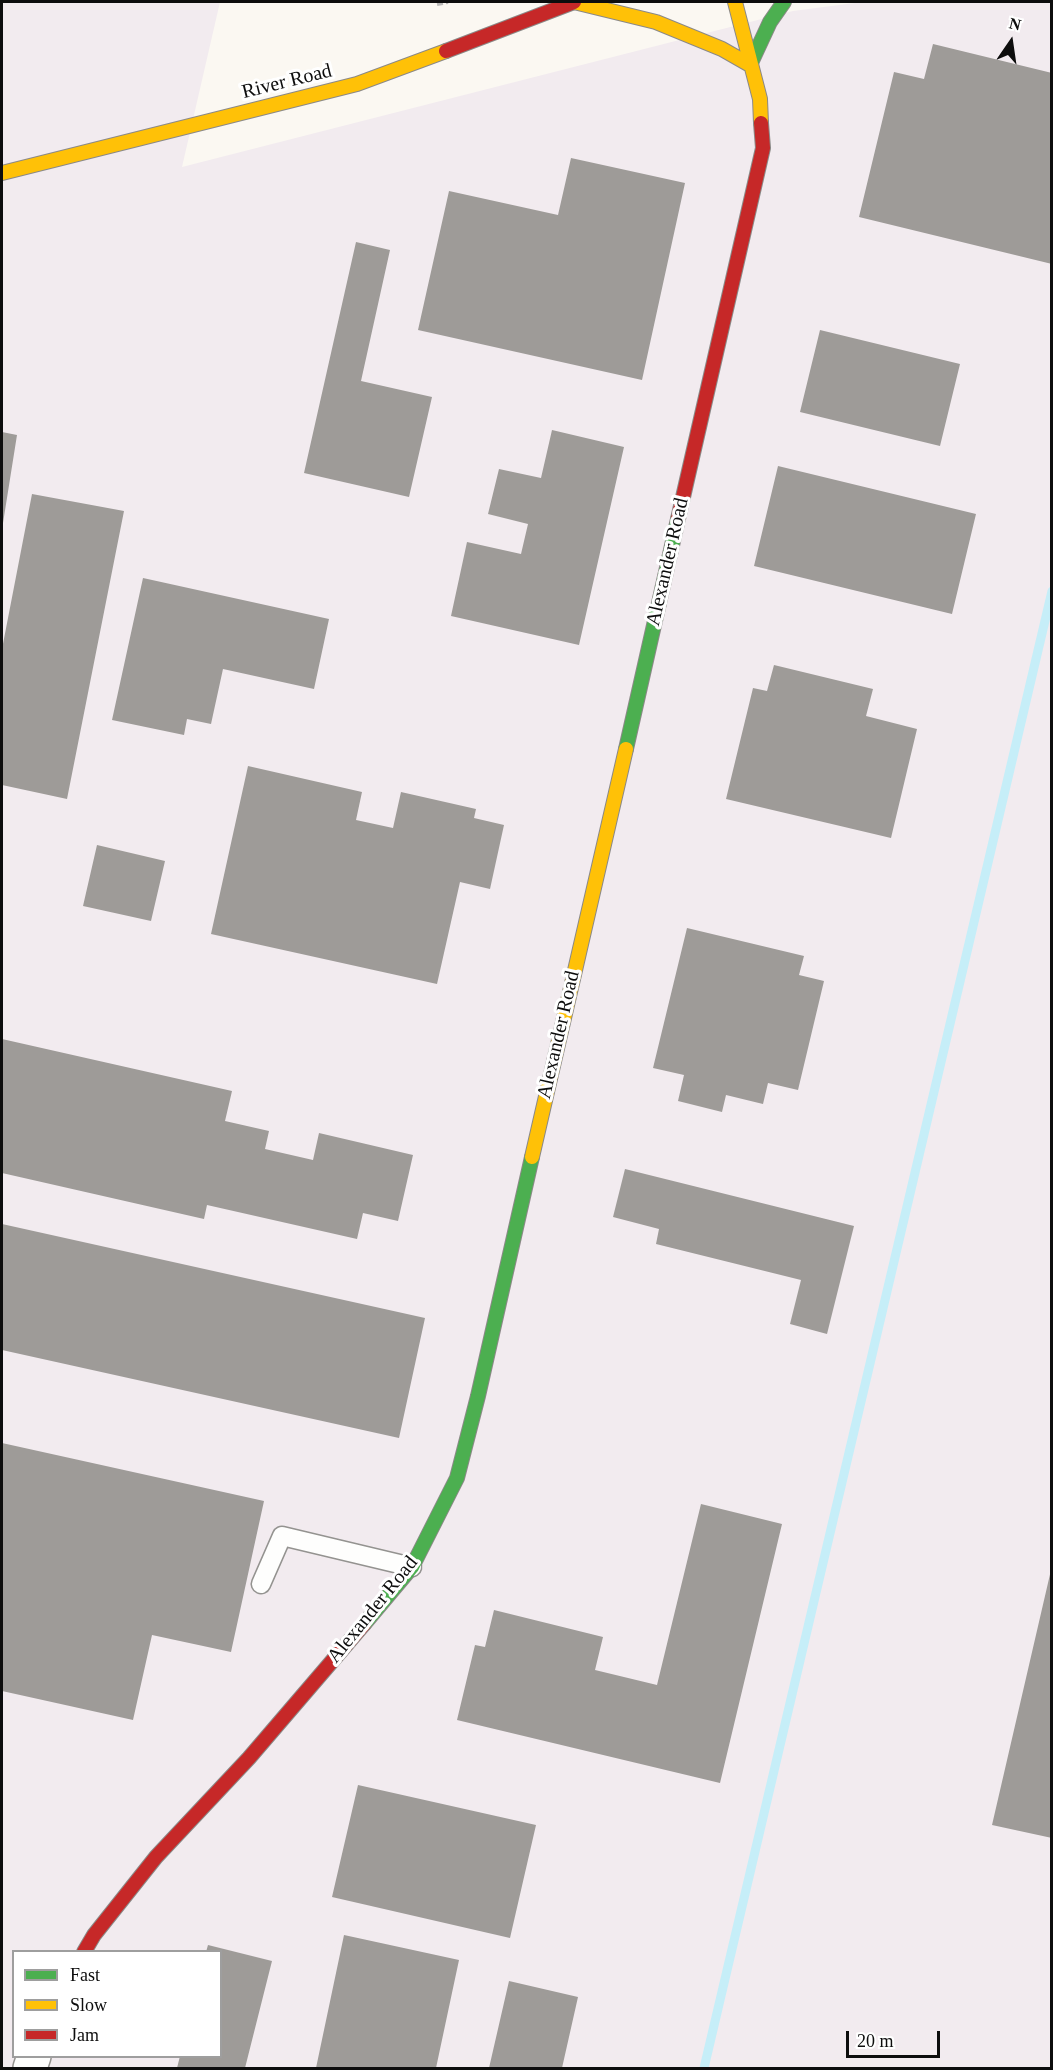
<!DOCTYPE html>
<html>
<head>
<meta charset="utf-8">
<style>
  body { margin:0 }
  #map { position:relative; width:1053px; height:2070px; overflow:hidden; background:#fbf8f2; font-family:Georgia,serif }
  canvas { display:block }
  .frame { position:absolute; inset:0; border:3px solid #0d0d0d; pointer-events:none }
  .legend { position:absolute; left:12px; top:1950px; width:210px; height:108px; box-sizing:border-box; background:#fff; border:2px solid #9e9e9e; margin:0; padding:8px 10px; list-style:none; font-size:18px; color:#0d0d0d }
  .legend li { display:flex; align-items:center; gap:12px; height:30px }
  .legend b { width:30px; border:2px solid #9e9e9e }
  .north { position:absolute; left:981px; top:12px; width:60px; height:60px; -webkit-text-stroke:4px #fff; paint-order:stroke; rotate:13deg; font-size:16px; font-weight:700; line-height:24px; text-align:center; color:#0d0d0d }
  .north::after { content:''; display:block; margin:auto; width:21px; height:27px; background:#0d0d0d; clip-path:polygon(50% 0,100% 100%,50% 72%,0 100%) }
  .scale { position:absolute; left:846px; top:2031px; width:94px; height:27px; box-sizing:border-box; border:3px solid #0d0d0d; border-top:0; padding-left:8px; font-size:18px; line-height:21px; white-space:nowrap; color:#0d0d0d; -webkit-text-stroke:4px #fff; paint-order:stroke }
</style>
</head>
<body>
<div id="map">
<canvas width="1053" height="2070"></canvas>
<div class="frame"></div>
<ul class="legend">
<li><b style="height:8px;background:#4caf50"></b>Fast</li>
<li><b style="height:8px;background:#ffc107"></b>Slow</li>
<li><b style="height:8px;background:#c62828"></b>Jam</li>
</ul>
<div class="north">N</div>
<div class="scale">20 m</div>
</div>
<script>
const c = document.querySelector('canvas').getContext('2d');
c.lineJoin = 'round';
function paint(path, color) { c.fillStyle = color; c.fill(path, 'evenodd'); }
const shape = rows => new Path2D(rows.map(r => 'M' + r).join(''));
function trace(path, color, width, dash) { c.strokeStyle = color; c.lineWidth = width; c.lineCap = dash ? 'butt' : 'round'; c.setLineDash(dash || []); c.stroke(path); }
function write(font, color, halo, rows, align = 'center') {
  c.font = font + ' Georgia,serif'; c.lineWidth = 6; c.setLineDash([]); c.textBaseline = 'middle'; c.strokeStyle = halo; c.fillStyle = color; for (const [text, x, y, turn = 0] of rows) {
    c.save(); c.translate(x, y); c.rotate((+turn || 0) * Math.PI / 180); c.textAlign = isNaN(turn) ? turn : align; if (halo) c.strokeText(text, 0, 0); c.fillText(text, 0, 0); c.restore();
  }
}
const industrial = shape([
  [2,2,220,2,182,167,793,11,862,2,1051,2,1051,2068,2,2068],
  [14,1952,220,1952,220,2056,14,2056]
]);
const stream = shape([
  [704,2068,1052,591]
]);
const building = shape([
  [933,44,1052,73,1052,264,859,217,894,72,924,79],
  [571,158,685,183,642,380,418,330,449,191,558,215],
  [356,242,390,250,361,381,432,397,409,497,304,473],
  [820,330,960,364,940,446,800,412],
  [552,430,624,447,579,645,451,616,467,542,521,554,528,524,488,514,499,469,541,478],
  [2,432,17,435,3,523,2,523],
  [778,466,976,514,952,614,754,566],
  [32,494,124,511,67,799,2,785,2,649],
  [143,578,329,619,314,689,223,669,211,724,187,719,184,735,112,720],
  [774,665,873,689,866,716,917,729,891,838,726,799,753,688,767,691],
  [248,766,362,792,356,820,393,828,401,792,476,809,474,818,504,825,490,889,460,882,437,984,211,934],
  [97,845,165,861,151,921,83,906],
  [687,928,804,956,799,975,824,981,798,1090,768,1083,763,1104,726,1095,722,1112,678,1101,684,1075,653,1068],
  [2,1039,232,1091,225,1121,269,1131,265,1149,313,1160,319,1133,413,1155,398,1221,363,1213,357,1239,207,1205,204,1219,2,1173],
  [625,1169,854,1226,827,1334,790,1324,801,1280,656,1244,659,1229,613,1217],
  [2,1224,425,1318,399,1438,2,1350],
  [2,1443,264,1501,231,1652,152,1635,133,1720,2,1691],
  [701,1504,782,1524,720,1783,457,1720,475,1645,485,1647,494,1610,603,1637,595,1670,657,1685],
  [1051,1570,1052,1570,1052,1838,992,1825],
  [358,1785,536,1825,510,1938,332,1897],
  [344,1935,459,1960,436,2068,316,2068],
  [208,1945,272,1961,245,2068,177,2068,180,2056,220,2056,220,1952,206,1952],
  [509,1981,578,1997,562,2068,489,2068]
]);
const path = shape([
  [437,4,448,2]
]);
const lane = shape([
  [261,1584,282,1536,412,1567]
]);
const street = shape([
  [30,2068,34,2056]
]);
const fast = shape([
  [750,65,770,22,784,2],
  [626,749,678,519],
  [364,1624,412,1567,457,1478,478,1396,532,1157]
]);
const slow = shape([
  [574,2,656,22,722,49,750,65],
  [735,2,760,99,761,123],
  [2,173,357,84,446,51],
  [532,1157,626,749]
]);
const jam = shape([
  [446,51,574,2],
  [678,519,763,148,761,123],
  [84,1952,94,1935,156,1857,249,1758,364,1624]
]);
const streetNames = [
  ["River Road",287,82,-14],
  ["Alexander Road",668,562,-77],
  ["Alexander Road",559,1035,-77],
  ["Alexander Road",373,1610,-51]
];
paint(industrial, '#f2ebef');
trace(stream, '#c6eef8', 9);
paint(building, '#9e9b98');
trace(lane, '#949390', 21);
trace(street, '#949390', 36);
trace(fast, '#8b8987', 16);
trace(slow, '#8b8987', 16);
trace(jam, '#8b8987', 16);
trace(path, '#b8b7b6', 4, [6, 3]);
trace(lane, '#fefefd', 18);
trace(street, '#fefefd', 33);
trace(fast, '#4caf50', 14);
trace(slow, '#ffc107', 14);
trace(jam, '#c62828', 14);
write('20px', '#0d0d0d', '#fff', streetNames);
</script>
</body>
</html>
